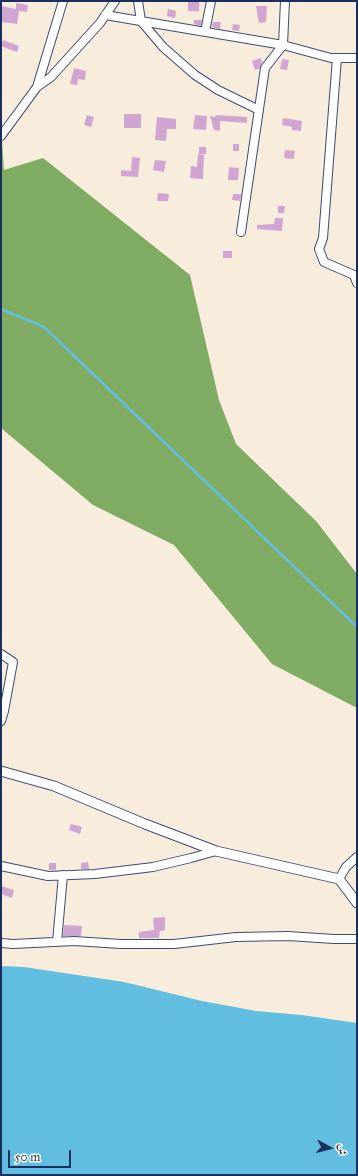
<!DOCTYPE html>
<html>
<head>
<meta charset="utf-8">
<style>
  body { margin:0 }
  #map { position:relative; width:358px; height:1176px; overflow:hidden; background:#f8eddc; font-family:"IM FELL Great Primer",Amiri,serif }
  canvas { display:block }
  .frame { position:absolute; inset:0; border:2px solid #1b2f5e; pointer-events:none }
  .north { position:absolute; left:310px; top:1128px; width:40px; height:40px; -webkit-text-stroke:3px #fdfcf7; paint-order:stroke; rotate:97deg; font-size:11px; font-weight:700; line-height:16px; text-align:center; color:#1b2f5e }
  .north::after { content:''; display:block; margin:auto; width:14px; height:18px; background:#1b2f5e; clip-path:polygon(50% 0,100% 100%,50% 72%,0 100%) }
  .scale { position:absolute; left:8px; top:1150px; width:63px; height:18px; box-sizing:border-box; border:2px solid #1b2f5e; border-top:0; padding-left:5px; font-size:12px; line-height:14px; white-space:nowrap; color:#1b2f5e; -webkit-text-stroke:3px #fdfcf7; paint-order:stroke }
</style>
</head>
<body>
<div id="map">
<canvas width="358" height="1176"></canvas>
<div class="frame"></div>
<div class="north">ش</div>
<div class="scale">50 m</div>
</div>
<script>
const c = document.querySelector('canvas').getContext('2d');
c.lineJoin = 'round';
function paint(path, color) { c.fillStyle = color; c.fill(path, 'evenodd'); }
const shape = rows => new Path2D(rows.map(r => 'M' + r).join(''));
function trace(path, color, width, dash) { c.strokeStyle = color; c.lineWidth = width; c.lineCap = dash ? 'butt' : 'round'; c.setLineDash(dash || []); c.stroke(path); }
const forest = shape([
  [1,127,4,170,43,158,190,275,219,400,236,444,316,521,357,574,357,708,272,664,174,545,93,505,1,428]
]);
const water = shape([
  [1,966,24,967,124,982,202,1001,256,1011,302,1015,357,1023,357,1175,1,1175]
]);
const stream = shape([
  [1,309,44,327,357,627]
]);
const building = shape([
  [188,1,199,1,199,11,188,11],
  [16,3,28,5,27,12,19,11,17,24,1,22,1,6,16,9],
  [256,6,267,6,266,22,259,23],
  [168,9,176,11,175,18,167,16],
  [194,20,202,20,201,26,194,24],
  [213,22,221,22,220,29,212,27],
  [233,24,240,25,239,31,232,30],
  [3,40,19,46,17,52,1,46],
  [261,58,262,63,259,69,255,70,252,61],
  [282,59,289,60,287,70,280,69],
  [74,68,86,71,85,80,78,79,77,85,70,84],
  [124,114,141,114,141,128,124,128],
  [87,115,94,117,91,127,84,125],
  [195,115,207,116,206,130,193,129],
  [215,115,247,117,247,123,220,121,220,131,214,130,210,116,216,117],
  [157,117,176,119,176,129,167,129,166,141,155,140],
  [283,118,302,121,301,131,292,130,292,127,282,125],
  [233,144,239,144,239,151,233,151],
  [199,147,206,147,206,154,199,154],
  [285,150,295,151,294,159,284,158],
  [198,154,204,155,203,179,190,178,191,166,197,167],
  [132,157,140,158,138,177,121,176,121,170,131,171],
  [155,160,166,161,164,172,153,170],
  [229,167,239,168,238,180,228,180],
  [158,193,169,194,168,201,157,201],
  [233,194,241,194,240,201,232,200],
  [278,206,285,206,284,213,278,213],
  [275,218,283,218,282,231,257,229,257,225,274,224],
  [223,251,232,251,232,258,223,258],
  [71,824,82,827,80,834,69,830],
  [88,862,89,869,81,869,81,863],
  [49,863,56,863,56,870,49,870],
  [1,886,14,890,12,898,1,894],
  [165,917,165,930,160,931,159,938,139,938,139,932,154,930,153,918],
  [64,925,82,926,81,936,63,936]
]);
const minor = shape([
  [138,1,141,21,163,47,195,75,218,90,259,110],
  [105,15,283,45,331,58,357,58],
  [205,32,211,1],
  [337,58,323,238,319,249,324,262,354,275,357,283],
  [37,87,51,77,100,23,115,1],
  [1,136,37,87,63,1],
  [241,232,265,68,283,45,285,1],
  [1,654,13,662,4,711,1,721],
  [1,866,48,876,95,874,153,867,191,858,216,851],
  [339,879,346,867,357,857],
  [57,942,63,875],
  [1,943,13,944,74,941,121,944,174,944,236,937,288,936,334,939,357,939]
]);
const tertiary = shape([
  [1,771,54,786,145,824,216,851,339,879,357,903]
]);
paint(forest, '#80ab63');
paint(water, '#62bee0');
trace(stream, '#62bee0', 2.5);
paint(building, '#d1a5d1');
trace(minor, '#3c4c71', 10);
trace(tertiary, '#3c4c71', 11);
trace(minor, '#fff', 8);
trace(tertiary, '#fff', 9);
</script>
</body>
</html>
